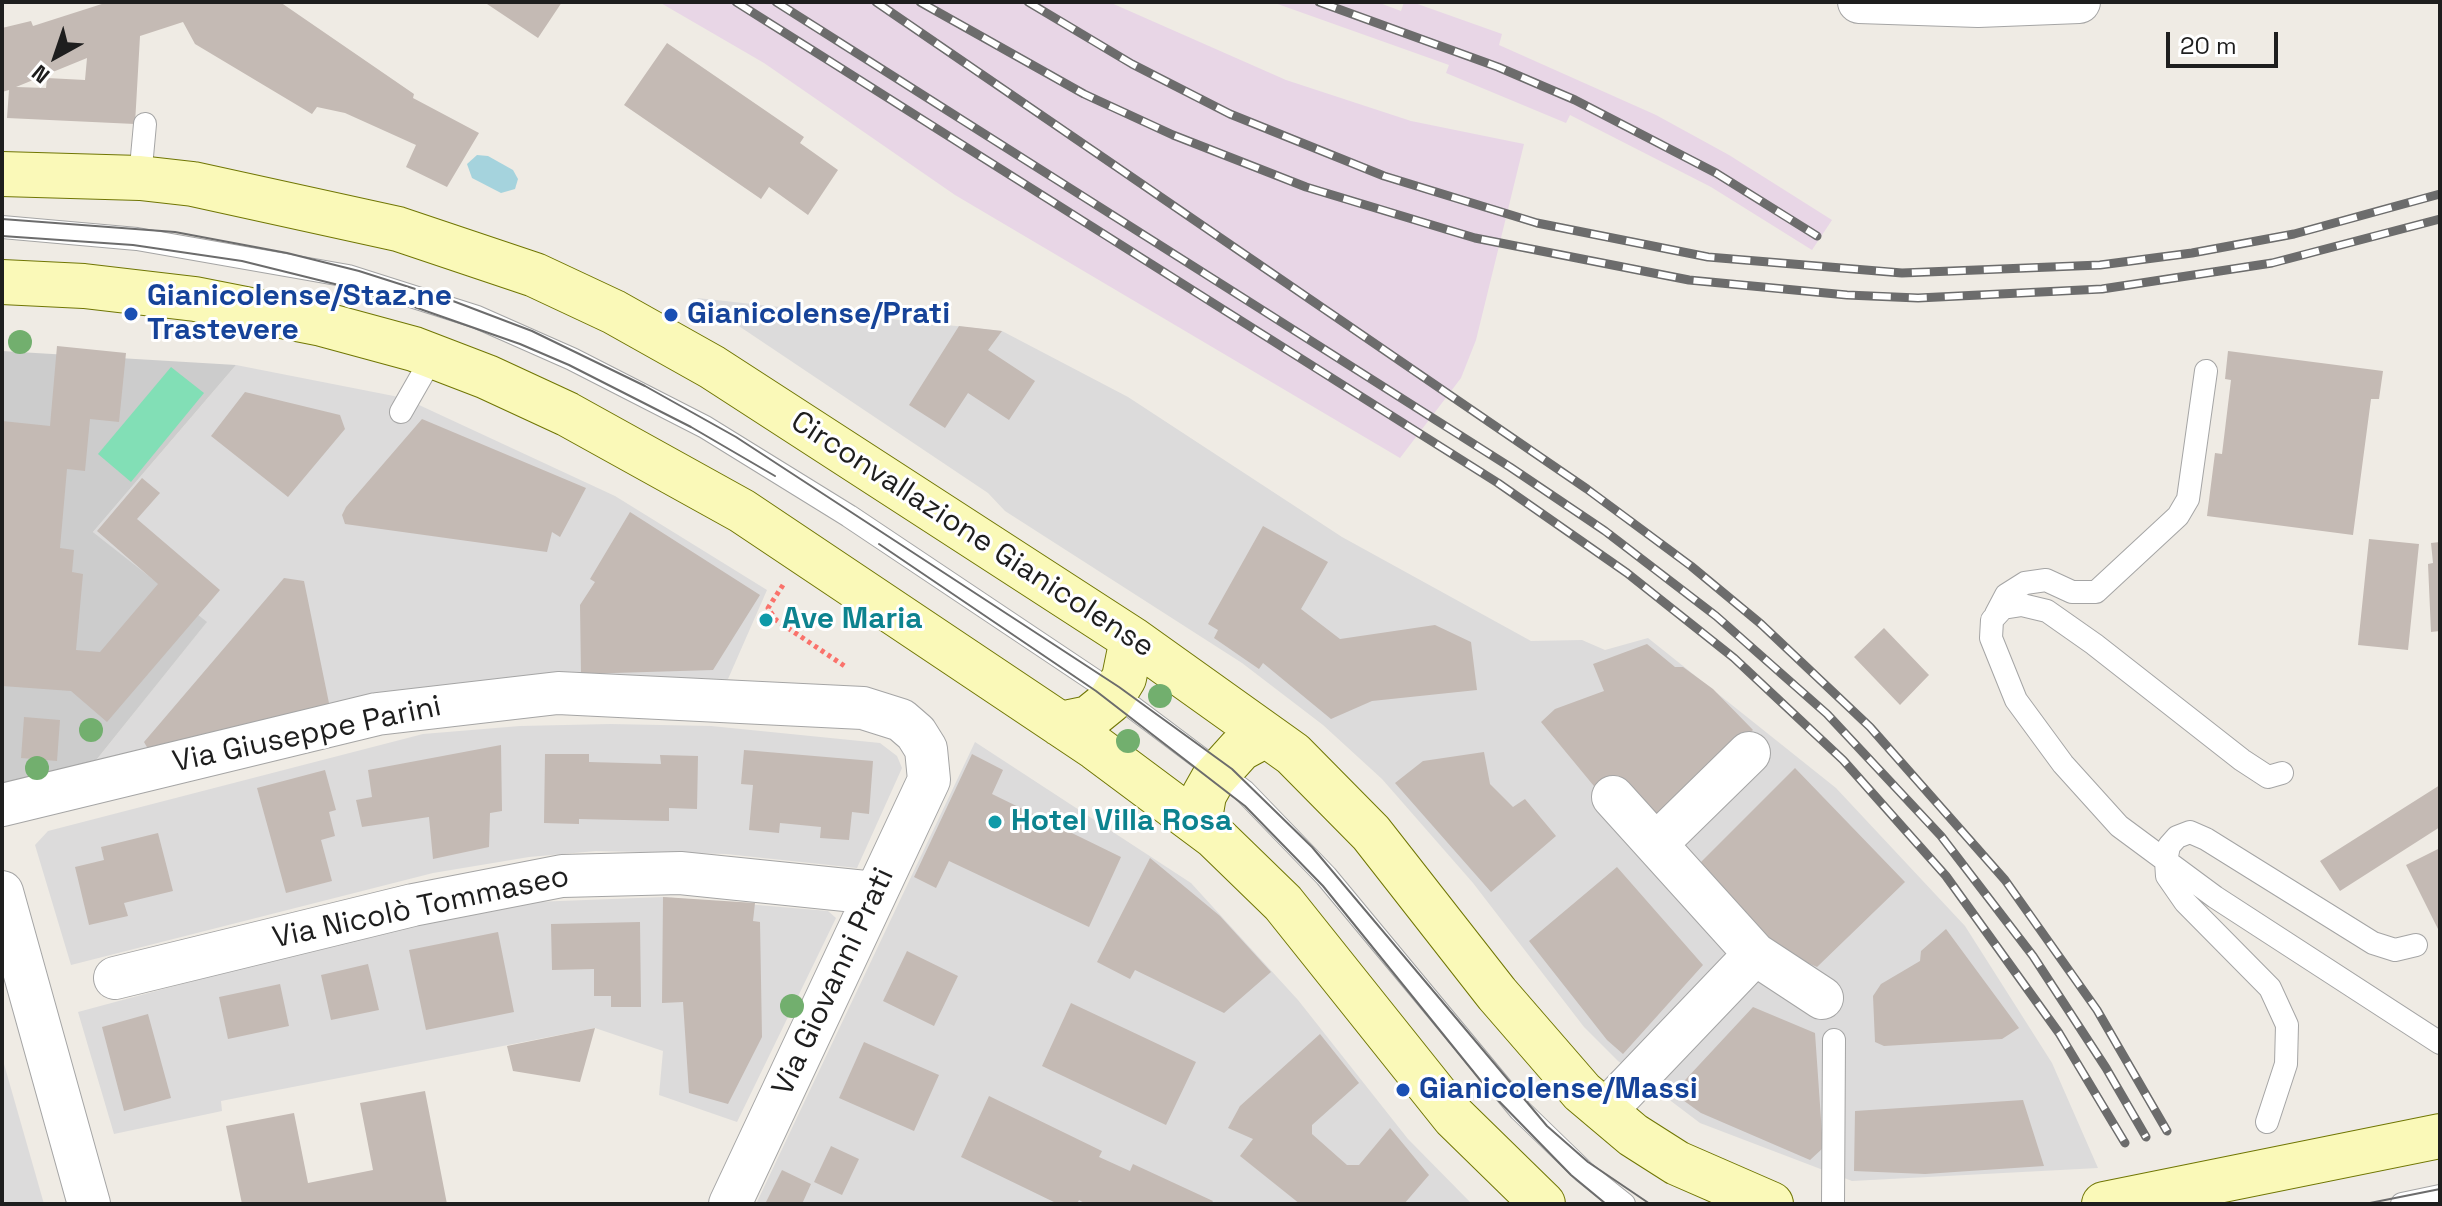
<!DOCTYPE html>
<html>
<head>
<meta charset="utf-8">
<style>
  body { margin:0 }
  #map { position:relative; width:2442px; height:1206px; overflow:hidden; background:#efebe4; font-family:"Space Grotesk",sans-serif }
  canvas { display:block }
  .frame { position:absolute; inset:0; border:4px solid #1e1e1e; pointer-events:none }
  .north { position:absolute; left:16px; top:16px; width:80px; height:80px; -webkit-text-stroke:6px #fff; paint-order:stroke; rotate:220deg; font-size:22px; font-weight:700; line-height:32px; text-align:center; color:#1e1e1e }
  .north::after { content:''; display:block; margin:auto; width:28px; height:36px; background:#1e1e1e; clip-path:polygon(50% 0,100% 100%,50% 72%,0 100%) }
  .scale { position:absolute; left:2166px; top:32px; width:112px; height:36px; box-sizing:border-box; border:4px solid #1e1e1e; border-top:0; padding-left:10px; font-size:24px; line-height:28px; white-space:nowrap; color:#1e1e1e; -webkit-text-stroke:6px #fff; paint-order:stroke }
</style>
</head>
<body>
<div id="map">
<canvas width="2442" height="1206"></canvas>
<div class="frame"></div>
<div class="north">N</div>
<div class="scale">20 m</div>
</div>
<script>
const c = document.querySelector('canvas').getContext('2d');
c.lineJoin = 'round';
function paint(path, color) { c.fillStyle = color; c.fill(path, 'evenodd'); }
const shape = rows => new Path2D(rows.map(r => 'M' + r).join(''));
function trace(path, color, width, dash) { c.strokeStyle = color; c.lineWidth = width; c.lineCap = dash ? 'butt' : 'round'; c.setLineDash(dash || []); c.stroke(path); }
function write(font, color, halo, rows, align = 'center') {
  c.font = font + ' "Space Grotesk",sans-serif'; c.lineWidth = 6; c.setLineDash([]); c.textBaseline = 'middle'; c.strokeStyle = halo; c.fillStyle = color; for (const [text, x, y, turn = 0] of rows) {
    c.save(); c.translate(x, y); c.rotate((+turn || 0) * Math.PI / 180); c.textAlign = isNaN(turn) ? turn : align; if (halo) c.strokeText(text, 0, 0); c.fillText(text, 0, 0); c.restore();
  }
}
const residential = shape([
  [697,298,1002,331,1128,397,1342,537,1531,641,1582,640,1605,650,1648,638,1836,788,1965,926,2052,1063,2098,1168,1852,1181,1700,1123,1618,1061,1584,1027,1473,883,1382,779,1323,725,1242,663,1005,511,988,493],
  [236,365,404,398,615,496,767,590,728,679,535,677,89,769,206,623,93,532],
  [610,724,711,726,880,743,897,756,902,768,857,868,726,854,596,851,529,857,433,873,71,965,35,845,48,831,423,734,520,726],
  [975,742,1191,883,1298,1000,1408,1139,1472,1204,756,1204],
  [664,897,828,911,836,918,737,1122,659,1095,663,1051,595,1028,221,1101,222,1111,114,1134,78,1012,427,918,534,902],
  [2,1057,44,1204,2,1204]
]);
const industrial = shape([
  [659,2,1109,2,1286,80,1411,121,1524,144,1476,340,1461,378,1400,458,955,195,764,63],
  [1272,2,1377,2,1401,11,1404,2,1412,2,1502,34,1499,45,1656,115,1729,155,1832,220,1812,250,1711,187,1570,115,1566,123,1446,73,1449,65]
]);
const religious = shape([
  [2,351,236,365,93,532,207,622,89,769,2,784]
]);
const pitch = shape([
  [171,367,204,393,131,482,98,454]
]);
const water = shape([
  [477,155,488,156,513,170,518,179,515,189,501,193,472,178,467,164]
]);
const building = shape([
  [108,2,280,2,414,94,413,98,479,133,447,187,406,167,416,145,345,113,317,107,312,114,195,44,183,22,140,36,135,124,7,118,9,90,2,92,2,28,31,21,33,26],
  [87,58,85,80,47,78,46,88,16,87],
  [484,2,562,2,538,38],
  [667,43,804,137,800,143,838,170,808,215,769,187,761,199,624,105],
  [959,326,1002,331,988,350,1035,381,1009,420,968,393,945,428,909,405],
  [57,346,126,353,119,422,90,419,85,471,67,469,60,548,74,550,72,572,83,574,76,650,100,652,158,584,97,531,142,478,160,493,137,519,220,590,107,722,71,691,2,686,2,421,50,426],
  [2228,351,2383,371,2379,399,2371,399,2353,535,2207,516,2215,453,2222,454,2231,380,2225,379],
  [245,392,340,415,345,429,288,497,211,436],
  [422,419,586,488,560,537,552,532,547,552,345,524,342,515,346,507],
  [630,512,760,595,713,670,581,674,580,605,595,582,590,579],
  [1263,526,1328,562,1301,609,1340,639,1435,625,1471,642,1477,690,1372,701,1331,719,1263,663,1259,669,1214,638,1218,630,1208,624],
  [2369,539,2419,544,2408,650,2358,645],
  [2440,542,2440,631,2431,632,2428,564,2433,563,2431,543],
  [284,578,304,581,330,708,151,754,144,742],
  [1884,628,1929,675,1900,705,1854,657],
  [1647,644,1675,667,1683,667,1713,689,1753,730,1659,821,1603,797,1541,722,1555,709,1604,691,1593,664],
  [24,717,60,720,57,761,21,758],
  [501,745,502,811,490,813,489,847,433,859,429,817,362,827,356,800,372,797,368,770],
  [744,750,873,761,869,814,852,812,849,840,820,838,821,827,780,823,779,833,749,830,753,785,741,784],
  [1484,752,1490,784,1513,807,1525,799,1556,836,1491,892,1395,783,1423,761],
  [545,754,589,754,589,762,661,764,660,755,698,756,697,809,669,808,669,821,579,819,579,824,544,823],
  [972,754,1003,770,992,794,1121,857,1089,927,949,861,936,888,914,877],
  [1795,768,1905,882,1817,967,1771,947,1695,868],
  [325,770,336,810,329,812,335,836,321,840,332,881,286,893,257,788],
  [2440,785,2440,827,2340,891,2320,861],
  [158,833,173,891,124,903,128,916,89,925,75,867,104,860,101,847],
  [2440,848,2440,933,2406,865],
  [1150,858,1220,916,1271,972,1224,1013,1135,970,1130,979,1097,962],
  [1617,867,1703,965,1623,1054,1607,1040,1529,941],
  [663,897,755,903,753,921,760,922,762,1037,728,1104,689,1093,683,1002,662,1003],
  [640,922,641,1007,611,1007,611,996,594,996,594,969,552,970,551,924],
  [1946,929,2019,1028,2002,1039,1884,1046,1875,1042,1873,996,1881,984,1920,961,1921,951],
  [498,932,514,1012,426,1030,409,950],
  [907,951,958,976,934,1026,883,1001],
  [368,964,379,1010,331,1020,321,975],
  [280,984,289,1026,228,1039,219,997],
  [1071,1003,1196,1062,1166,1125,1042,1066],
  [1753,1007,1815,1033,1823,1148,1810,1160,1701,1113,1673,1093],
  [148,1014,171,1098,124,1111,102,1027],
  [595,1028,580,1082,513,1071,507,1046],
  [1320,1034,1359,1083,1312,1125,1312,1134,1347,1165,1359,1165,1390,1128,1429,1175,1404,1204,1300,1204,1240,1156,1253,1139,1228,1128,1240,1106],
  [864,1042,939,1075,914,1131,839,1098],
  [425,1091,447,1204,242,1204,226,1126,294,1113,308,1183,373,1170,360,1103],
  [989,1096,1102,1151,1099,1157,1130,1171,1133,1164,1213,1201,1211,1204,1086,1204,1079,1200,1077,1204,1058,1204,961,1157],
  [2023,1100,2044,1166,1925,1174,1854,1171,1855,1111],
  [831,1146,859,1159,842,1195,814,1182],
  [782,1170,811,1184,802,1204,765,1204]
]);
const path = shape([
  [783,585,768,608,776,620,846,667]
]);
const service = shape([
  [140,178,145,124],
  [2,227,137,239,348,276,477,317,572,359,705,427,849,516,1115,694,1244,791,1326,876,1520,1110,1584,1172,1624,1204],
  [401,412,433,356],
  [1996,614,2006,595,2025,583,2046,580,2072,592,2096,592,2178,516,2188,499,2206,371],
  [2282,773,2268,777,2242,760,2094,644,2047,611,2022,605,2003,608,1992,620,1991,638,2016,700,2063,764,2119,826,2215,897,2440,1043],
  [2267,1122,2286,1064,2287,1025,2270,988,2185,902,2167,876,2166,861,2169,846,2177,837,2190,832,2206,839,2373,943,2395,950,2416,945],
  [1833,1204,1834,1040],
  [2402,1204,2440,1196]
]);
const minor = shape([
  [1859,2,1978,6,2079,2],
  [1613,797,1755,954,1822,998],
  [2,805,377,714,558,693,863,708,901,720,916,733,926,749,929,780,730,1204],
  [1656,844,1749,753],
  [2,892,89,1204],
  [115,978,413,905,562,876,680,873,875,893],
  [1605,1111,1755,954]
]);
const secondary = shape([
  [2,174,140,178,193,184,398,229,535,275,614,312,712,367,1132,639,1293,754,1371,833,1497,994,1582,1092,1633,1135,1677,1163,1771,1204],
  [2,282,84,286,195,299,322,324,414,349,487,377,567,414,742,511,1096,748,1214,836,1283,903,1454,1117,1543,1204],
  [1060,724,1089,718,1110,701,1124,678,1132,639],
  [1199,824,1204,795,1213,779,1240,749,1266,735],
  [2104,1204,2440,1136]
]);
const tram = shape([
  [2,219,175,232,287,253,359,271,453,301,532,331,645,386,736,437,1119,687,1232,769,1312,847,1547,1126,1588,1162,1650,1204],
  [2,236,133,245,242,261,383,296,520,344,569,365,691,427,775,476],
  [879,544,1096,691,1245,806,1323,886,1489,1091,1571,1175,1606,1204],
  [2365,1204,2440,1189]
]);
const rail = shape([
  [736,2,1498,483,1627,573,1734,658,1843,760,1946,876,2059,1033,2125,1143],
  [776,2,1510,467,1605,531,1716,616,1827,714,1941,836,2033,956,2106,1068,2146,1137],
  [876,2,1587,489,1691,566,1761,624,1870,727,2005,880,2097,1010,2167,1131],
  [920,2,1084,94,1173,135,1306,187,1475,238,1689,280,1847,295,1918,298,2102,289,2272,263,2440,219],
  [1028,2,1132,64,1230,114,1384,176,1537,223,1708,257,1902,273,2100,265,2192,253,2294,234,2440,194],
  [1319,2,1498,67,1575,100,1716,173,1817,236]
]);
const trees = [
  [20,342],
  [1160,696],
  [91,730],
  [1128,741],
  [37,768],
  [792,1006]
];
const markers = [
  [131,314,8,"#1a4fb4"],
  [671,315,8,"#1a4fb4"],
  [766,620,8,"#0f9aa8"],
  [995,822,8,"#0f9aa8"],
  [1403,1090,8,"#1a4fb4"]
];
const transitNames = [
  ["Gianicolense/Staz.ne",147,297],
  ["Trastevere",147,331],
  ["Gianicolense/Prati",687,315],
  ["Gianicolense/Massi",1419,1090]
];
const streetNames = [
  ["Circonvallazione Gianicolense",972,535,33],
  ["Via Giuseppe Parini",307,735,-12],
  ["Via Nicolò Tommaseo",421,908,-12],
  ["Via Giovanni Prati",834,982,-65]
];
const cultureNames = [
  ["Ave Maria",782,620],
  ["Hotel Villa Rosa",1011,822]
];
paint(residential, '#dcdbdb');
paint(industrial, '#e8d6e6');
paint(religious, '#ccc');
paint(pitch, '#82dfb6');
paint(water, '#a5d3dd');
paint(building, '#c4bab4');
trace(service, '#a5a5a5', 24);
trace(minor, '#a5a5a5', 44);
trace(secondary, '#707604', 46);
trace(path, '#fa726b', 5, [4, 4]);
trace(service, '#fff', 22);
trace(minor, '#fff', 42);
trace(secondary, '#faf9b8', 44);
trace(tram, '#6c6c6c', 2);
trace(rail, '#6c6c6c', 9);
trace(rail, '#fff', 6, [18]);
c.fillStyle = '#72af6e';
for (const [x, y] of trees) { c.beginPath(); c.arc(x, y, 12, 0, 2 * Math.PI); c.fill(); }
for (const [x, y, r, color] of markers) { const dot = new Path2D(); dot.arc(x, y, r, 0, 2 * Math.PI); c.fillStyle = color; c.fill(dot); trace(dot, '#fff', 3); }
write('bold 30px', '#164399', '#fff', transitNames, 'left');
write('30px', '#1e1e1e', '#fff', streetNames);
write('bold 30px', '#0d838f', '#fff', cultureNames, 'left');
</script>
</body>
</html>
